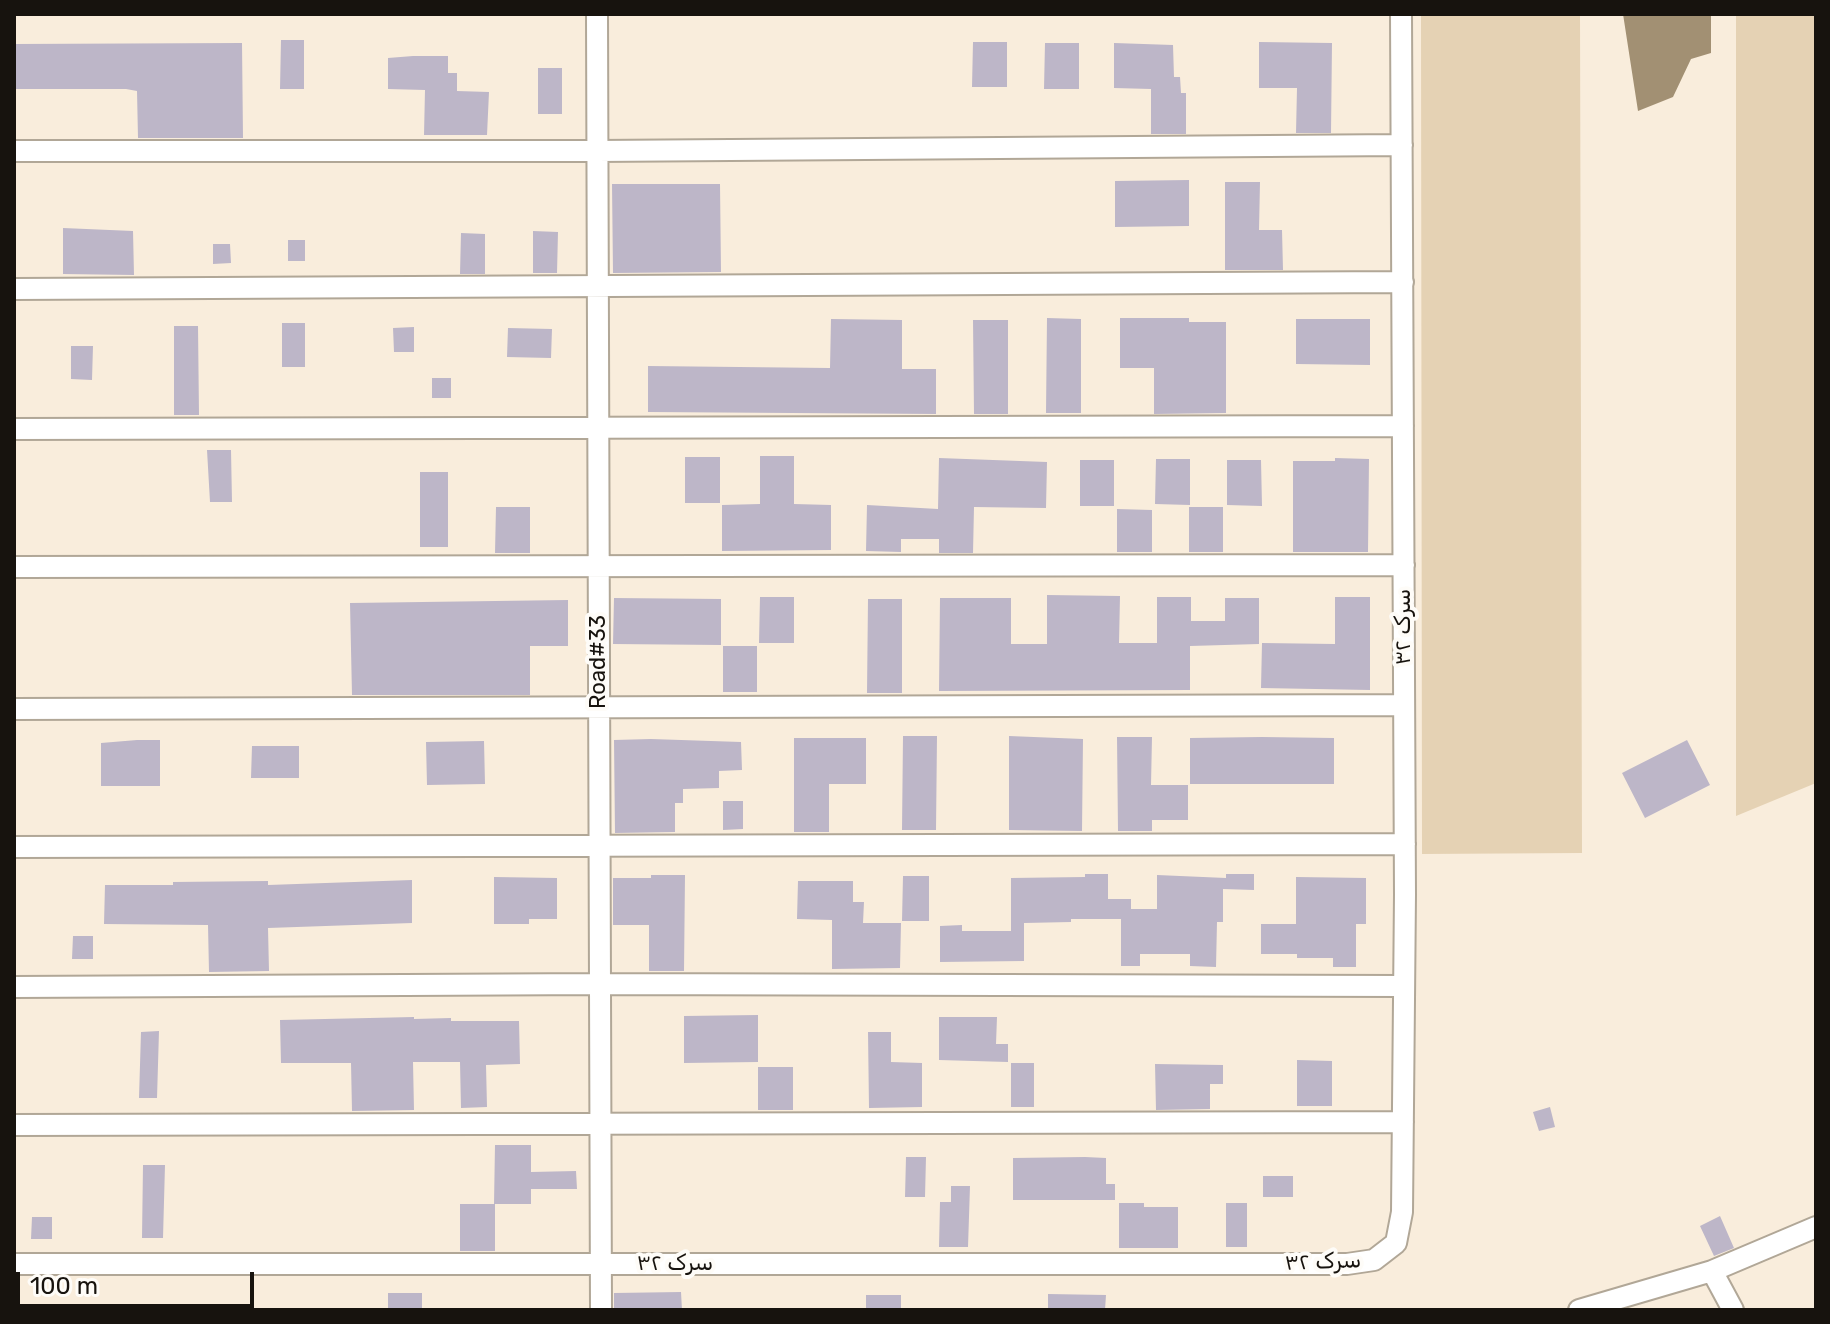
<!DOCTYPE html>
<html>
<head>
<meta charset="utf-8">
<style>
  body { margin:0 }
  #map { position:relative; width:1830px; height:1324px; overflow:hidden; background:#f9eddc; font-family:Rubik,sans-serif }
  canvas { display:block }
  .frame { position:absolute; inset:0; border:16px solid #17130e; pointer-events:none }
  .scale { position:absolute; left:16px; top:1272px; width:238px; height:36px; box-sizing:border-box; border:4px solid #17130e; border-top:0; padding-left:10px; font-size:24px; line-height:28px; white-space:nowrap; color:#17130e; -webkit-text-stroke:6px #fefcf8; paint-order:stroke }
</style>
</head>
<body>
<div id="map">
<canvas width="1830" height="1324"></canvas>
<div class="frame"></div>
<div class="scale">100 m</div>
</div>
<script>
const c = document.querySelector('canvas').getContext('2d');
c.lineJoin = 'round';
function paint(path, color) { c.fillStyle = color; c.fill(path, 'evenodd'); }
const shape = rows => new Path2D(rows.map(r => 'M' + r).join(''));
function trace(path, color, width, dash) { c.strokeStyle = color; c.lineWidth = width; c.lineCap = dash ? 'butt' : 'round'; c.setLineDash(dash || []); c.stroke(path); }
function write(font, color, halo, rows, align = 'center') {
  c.font = font + ' Rubik,"Noto Naskh Arabic",sans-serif'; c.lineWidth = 8; c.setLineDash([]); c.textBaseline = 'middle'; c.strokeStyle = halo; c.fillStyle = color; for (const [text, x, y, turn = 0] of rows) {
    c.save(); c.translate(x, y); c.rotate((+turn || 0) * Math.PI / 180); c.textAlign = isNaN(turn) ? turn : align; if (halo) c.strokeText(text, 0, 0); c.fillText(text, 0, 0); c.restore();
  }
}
const green = shape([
  [1421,14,1580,14,1582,853,1422,854],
  [1736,14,1816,14,1816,783,1736,816]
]);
const water = shape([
  [1623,14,1711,14,1711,53,1691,59,1673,97,1638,111]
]);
const building = shape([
  [281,40,304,40,304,89,280,89],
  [973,42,1007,42,1007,87,972,87],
  [1259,42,1332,43,1331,133,1296,133,1297,88,1259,88],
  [242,43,243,138,138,138,137,91,126,89,14,89,14,44],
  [1045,43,1079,43,1079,89,1044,89],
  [1114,43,1173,45,1174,77,1180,77,1181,93,1186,93,1186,134,1151,134,1151,89,1114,88],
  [413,56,448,56,448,73,457,73,457,91,489,92,487,135,424,135,425,90,388,89,388,58],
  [538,68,562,68,562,114,538,114],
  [1189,180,1189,226,1115,227,1115,181],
  [1225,182,1260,182,1259,230,1282,230,1283,270,1225,270],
  [612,184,720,184,721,272,613,273],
  [63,228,133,231,134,275,63,274],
  [533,231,558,232,557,273,533,273],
  [461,233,485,234,485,274,460,274],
  [288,240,305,240,305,261,288,261],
  [213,244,230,244,231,263,213,264],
  [1047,318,1081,319,1081,413,1046,413],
  [1120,318,1189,318,1189,322,1226,322,1226,413,1154,414,1154,368,1120,368],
  [831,319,902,320,902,369,936,369,936,414,648,412,648,366,830,368],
  [1296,319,1370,319,1370,365,1296,364],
  [973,320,1008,320,1008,414,974,414],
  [282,323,305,323,305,367,282,367],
  [174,326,198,326,199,415,174,415],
  [414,327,414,352,394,352,393,328],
  [508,328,552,329,551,358,507,357],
  [71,346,93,346,92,380,71,379],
  [432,378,451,378,451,398,432,398],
  [207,450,231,450,232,502,210,502],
  [760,456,794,456,794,504,831,505,831,550,722,551,722,505,760,504],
  [685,457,720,457,720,503,685,503],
  [939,458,1047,462,1046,508,974,507,973,553,939,553,939,539,901,539,901,552,866,551,867,505,938,509],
  [1335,458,1369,459,1368,552,1293,552,1293,461,1335,461],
  [1156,459,1190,459,1190,505,1155,504],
  [1080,460,1114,460,1114,506,1080,506],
  [1227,460,1261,460,1262,506,1227,505],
  [420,472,448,472,448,547,420,547],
  [496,507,530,507,530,553,495,553],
  [1189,507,1223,507,1223,552,1189,552],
  [1117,509,1152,510,1152,552,1117,552],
  [1047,595,1120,596,1119,643,1157,643,1157,597,1191,597,1191,621,1225,621,1225,598,1259,598,1259,644,1190,646,1190,690,939,691,940,598,1011,598,1011,644,1047,644],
  [760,597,794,597,794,643,759,643],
  [1335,597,1370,597,1370,690,1261,688,1262,643,1335,644],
  [614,598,721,599,721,645,613,644],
  [868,599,902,599,902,693,867,693],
  [568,600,568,646,530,646,530,695,352,695,350,603],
  [723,646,757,646,757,692,723,692],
  [903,736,937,736,936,830,902,830],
  [1009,736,1083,739,1082,831,1009,830],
  [1117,737,1152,737,1151,785,1188,785,1188,820,1152,820,1152,831,1118,831],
  [1262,737,1334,738,1334,784,1190,784,1190,738],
  [794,738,866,738,866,784,829,784,829,832,794,832],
  [651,739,741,742,742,770,719,771,719,788,683,789,683,803,675,803,675,832,615,833,614,740],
  [137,740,160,740,160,786,101,786,101,743],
  [1687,740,1710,785,1645,818,1622,773],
  [484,741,485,784,427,785,426,742],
  [252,746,299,746,299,778,251,778],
  [723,801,743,801,743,829,723,830],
  [1085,874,1108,874,1108,899,1131,899,1131,909,1157,909,1157,875,1226,878,1226,874,1254,874,1254,890,1223,889,1223,922,1217,922,1216,967,1190,966,1190,954,1140,954,1140,966,1121,966,1121,919,1071,919,1071,922,1024,923,1024,961,940,962,940,926,962,925,962,931,1011,931,1011,878,1085,877],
  [651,875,685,875,684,971,649,971,649,925,613,925,613,878,651,878],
  [903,876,929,876,929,921,902,921],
  [494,877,557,878,557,919,529,919,529,924,494,924],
  [1296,877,1366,878,1366,924,1356,924,1356,967,1333,967,1333,958,1297,958,1297,954,1261,954,1261,924,1296,924],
  [412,880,412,923,268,928,269,971,209,972,208,925,104,924,105,885,173,885,173,882,268,881,268,885],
  [798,881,853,881,853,902,864,902,863,923,901,923,900,968,832,969,832,920,797,919],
  [73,936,93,936,93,959,72,959],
  [758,1015,758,1062,684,1063,684,1016],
  [414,1017,414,1019,451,1018,451,1021,519,1021,520,1064,486,1065,487,1107,461,1108,460,1062,413,1062,414,1110,352,1111,351,1063,281,1063,280,1020],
  [939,1017,997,1017,996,1044,1008,1044,1008,1062,939,1060],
  [159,1031,157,1098,139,1098,141,1032],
  [868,1032,891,1032,891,1062,922,1063,922,1107,869,1108],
  [1297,1060,1332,1061,1332,1106,1297,1106],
  [1011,1063,1034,1063,1034,1107,1011,1107],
  [1155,1064,1223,1065,1223,1084,1210,1084,1210,1109,1156,1110],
  [758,1067,793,1067,793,1110,758,1110],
  [1550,1107,1555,1127,1539,1131,1533,1112],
  [495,1145,531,1145,531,1172,576,1171,577,1189,531,1189,531,1204,494,1204],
  [906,1157,926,1157,925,1197,905,1197],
  [1085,1157,1106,1158,1106,1184,1115,1184,1115,1200,1013,1200,1013,1158],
  [143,1165,165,1165,163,1238,142,1238],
  [1263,1176,1293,1176,1293,1197,1263,1197],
  [951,1186,970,1186,968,1247,939,1247,940,1202,951,1202],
  [1119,1203,1144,1203,1144,1207,1178,1207,1178,1248,1119,1248],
  [1226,1203,1247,1203,1247,1247,1226,1247],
  [460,1204,495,1204,495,1251,460,1251],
  [1720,1216,1734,1248,1714,1256,1700,1226],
  [32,1217,52,1217,52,1239,31,1239],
  [681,1292,682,1310,614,1310,614,1293],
  [388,1293,422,1293,422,1310,388,1310],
  [1048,1294,1106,1295,1105,1310,1048,1310],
  [866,1295,901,1295,901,1310,866,1310]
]);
const minor = shape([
  [597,14,601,1310],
  [14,151,597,151,1402,145],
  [14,289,1403,282],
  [14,429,1403,426],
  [14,567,1404,565],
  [14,709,1404,705],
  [14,847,1405,844],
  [14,987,600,984,1404,986],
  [14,1125,1403,1122],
  [14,1264,1347,1264,1374,1260,1396,1243,1402,1212,1405,894,1401,14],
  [1712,1271,1733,1310],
  [1579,1310,1712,1271,1816,1227]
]);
const streetNames = [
  ["سرک ۳۲",1404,627,-90],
  ["Road#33",599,662,-90],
  ["سرک ۳۲",1323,1262,-2],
  ["سرک ۳۲",675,1264]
];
paint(green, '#e5d2b4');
paint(water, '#a29073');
paint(building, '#bdb6c8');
trace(minor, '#b1a797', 24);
trace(minor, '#fff', 20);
write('22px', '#17130e', '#fefcf8', streetNames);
</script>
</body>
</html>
